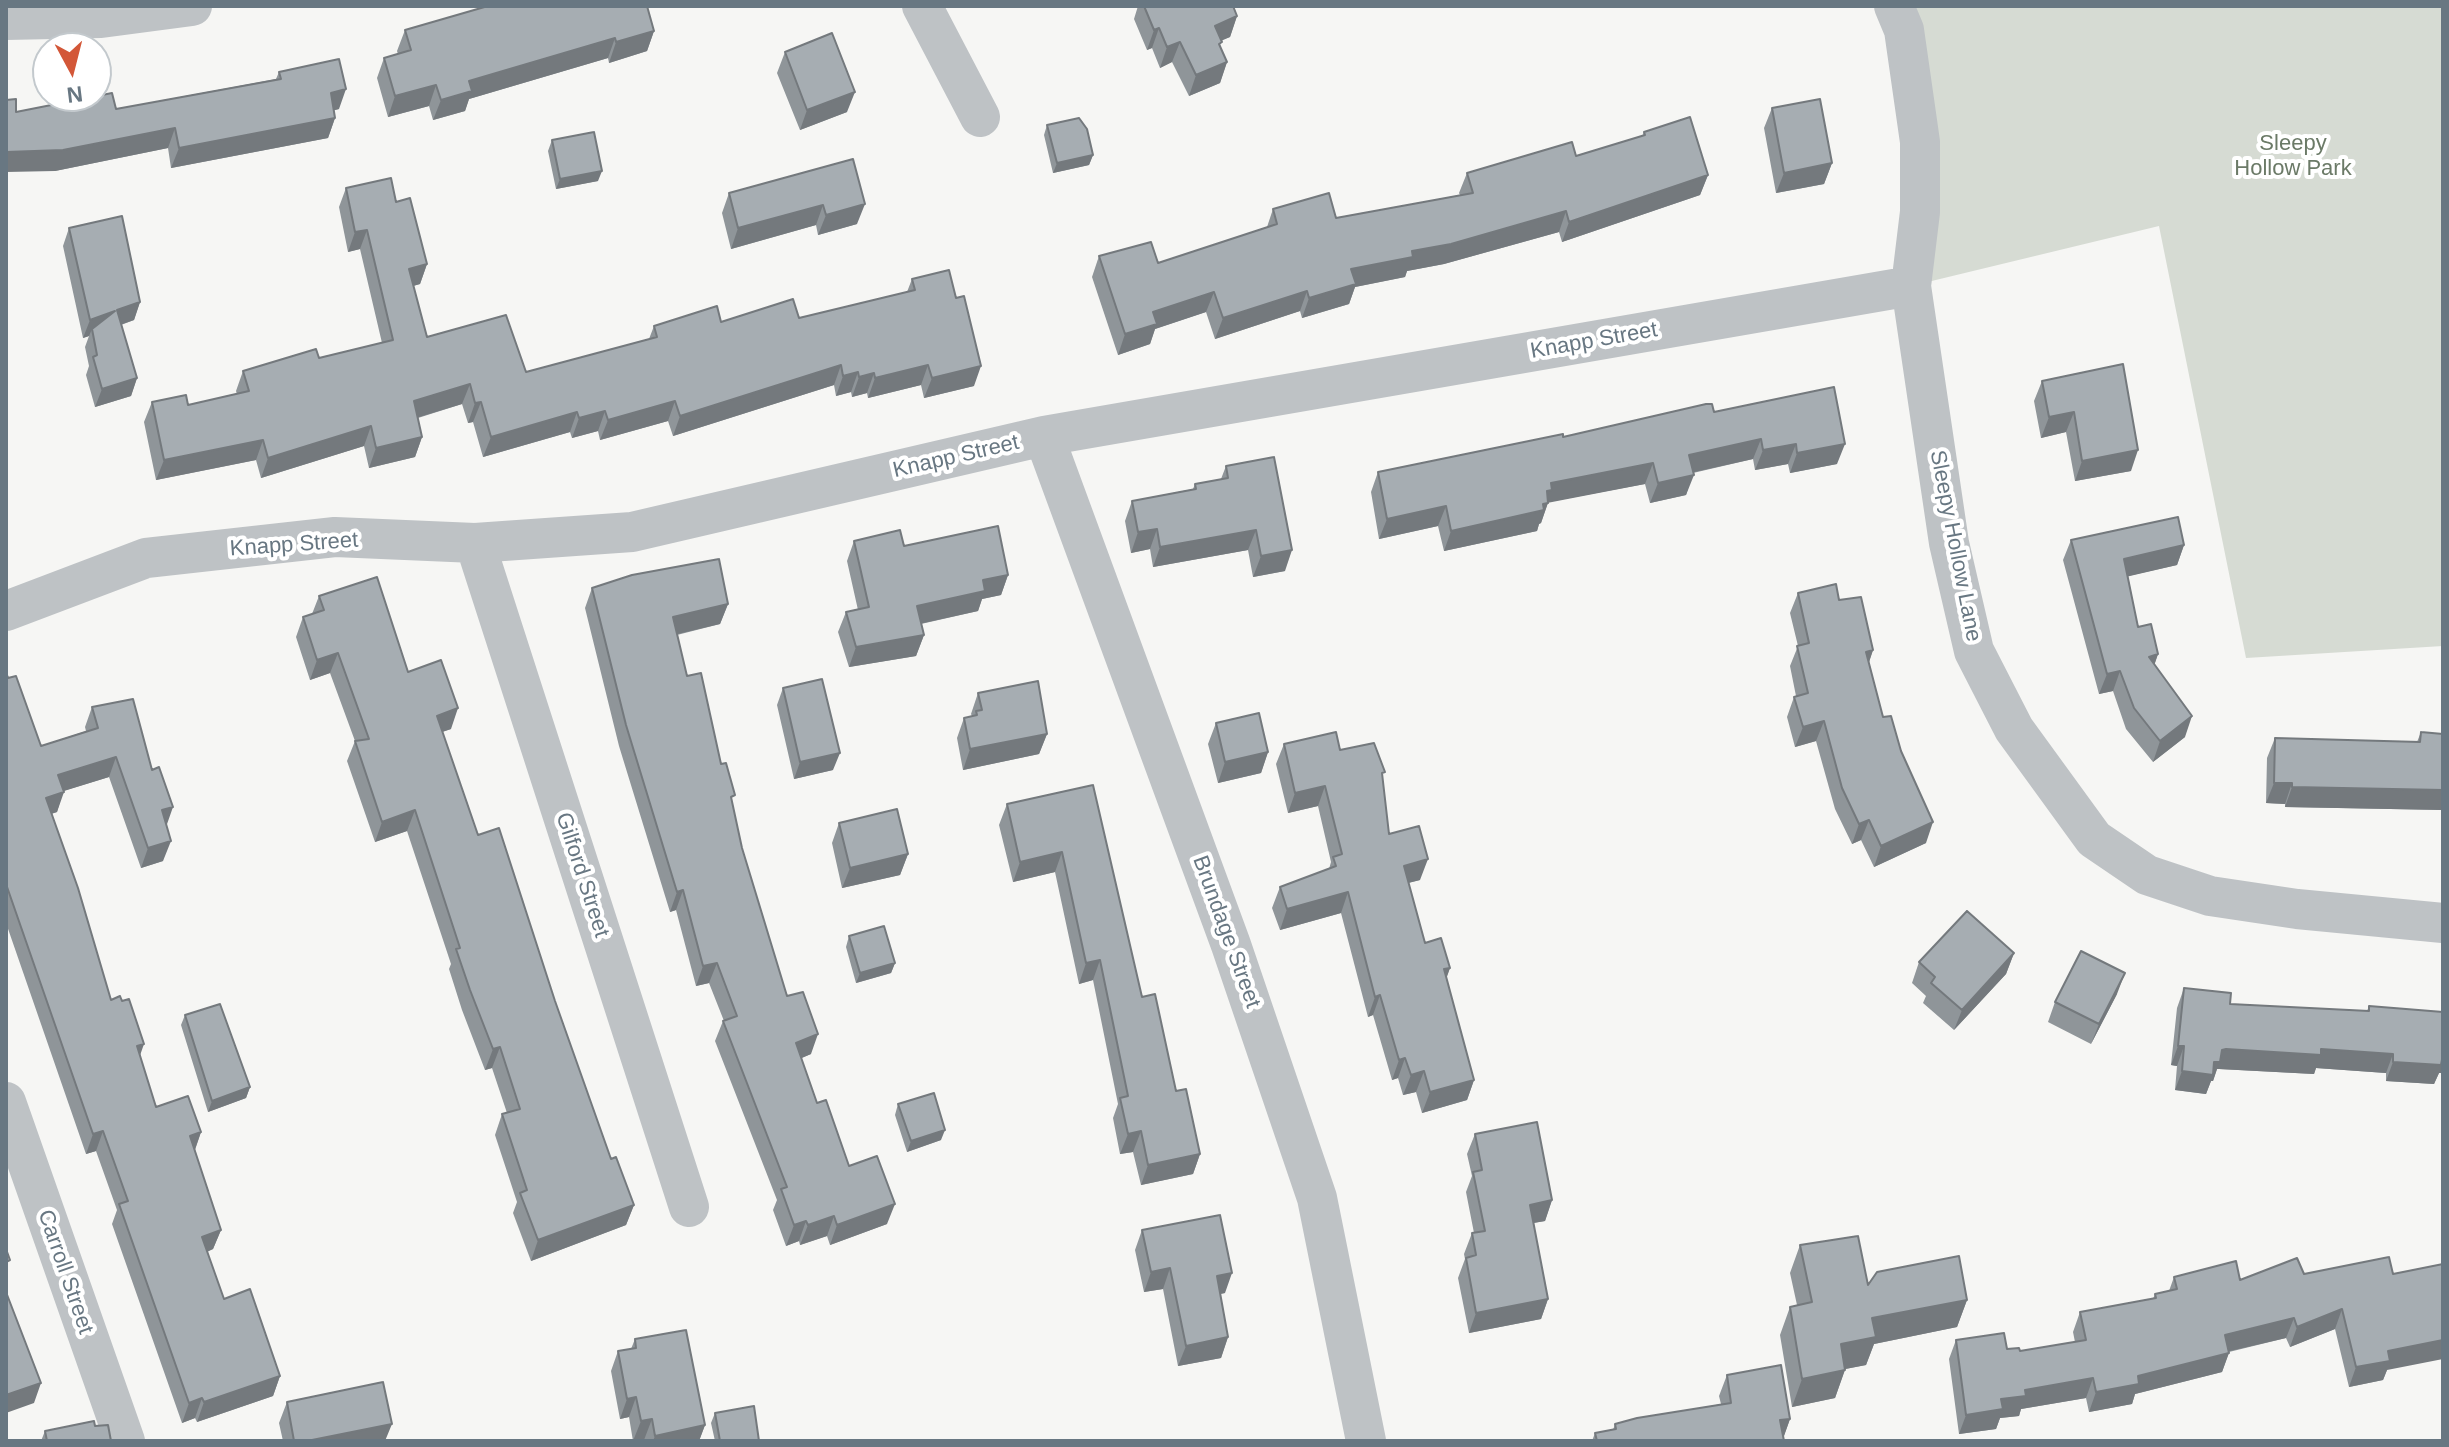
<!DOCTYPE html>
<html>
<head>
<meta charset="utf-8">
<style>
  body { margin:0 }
  #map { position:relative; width:2449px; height:1447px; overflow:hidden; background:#f6f6f4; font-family:Arial,sans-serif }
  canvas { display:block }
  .frame { position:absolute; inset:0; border:8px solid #687782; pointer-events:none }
  .north { position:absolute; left:32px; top:32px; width:80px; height:80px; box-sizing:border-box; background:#fff; border:2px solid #c3c9cd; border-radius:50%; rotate:173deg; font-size:22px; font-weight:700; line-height:32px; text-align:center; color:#687782 }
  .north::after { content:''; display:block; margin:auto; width:28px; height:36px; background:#d35738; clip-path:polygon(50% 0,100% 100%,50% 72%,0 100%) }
</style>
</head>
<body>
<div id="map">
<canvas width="2449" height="1447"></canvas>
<div class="frame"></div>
<div class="north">N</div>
</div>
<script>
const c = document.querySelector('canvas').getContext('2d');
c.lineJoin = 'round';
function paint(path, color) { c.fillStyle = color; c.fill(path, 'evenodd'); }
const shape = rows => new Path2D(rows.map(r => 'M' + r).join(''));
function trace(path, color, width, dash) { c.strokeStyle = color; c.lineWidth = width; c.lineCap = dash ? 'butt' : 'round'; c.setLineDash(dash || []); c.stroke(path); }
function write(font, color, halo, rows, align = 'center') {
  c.font = font + ' Arial,sans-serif'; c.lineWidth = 8; c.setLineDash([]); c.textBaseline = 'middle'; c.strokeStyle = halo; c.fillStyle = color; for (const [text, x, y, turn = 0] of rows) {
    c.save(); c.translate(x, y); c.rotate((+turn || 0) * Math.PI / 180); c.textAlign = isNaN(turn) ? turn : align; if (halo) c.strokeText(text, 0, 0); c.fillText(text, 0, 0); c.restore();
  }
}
const green = shape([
  [1882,6,2443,6,2443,646,2246,658,2159,226,1911,286,1920,212]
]);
const street = shape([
  [922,6,980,117],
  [1894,6,1904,30,1920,142,1920,212,1911,286,1949,543,1974,651,2014,729,2094,839,2147,875,2210,896,2297,909,2443,923],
  [6,20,101,18,192,6],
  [1044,436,1231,945,1317,1198,1366,1441],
  [475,543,689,1207],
  [6,611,146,558,335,537,475,543,632,532,1044,436,1911,286],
  [6,1102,125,1441]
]);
const wall = shape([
  [477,6,647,6,654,31,647,51,609,63,608,58,469,99,465,111,433,120,429,106,388,117,377,78,384,58,398,54,397,51,405,30,478,9],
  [1138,6,1233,6,1237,16,1230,37,1221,40,1220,46,1227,62,1220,83,1189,96,1172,62,1160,68,1152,48,1147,50,1134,19],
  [785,52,847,112,800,130,777,73],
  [279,72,339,109,334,110,335,118,328,138,171,168,168,148,55,171,16,112,116,109,276,79],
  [1772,108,1832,163,1824,184,1776,193,1764,128],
  [1047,125,1093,155,1089,165,1053,173,1044,135],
  [1644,132,1708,175,1700,195,1562,242,1559,232,1444,264,1407,271,1405,277,1355,287,1349,304,1302,318,1300,311,1215,339,1206,312,1155,329,1150,344,1118,355,1092,277,1099,256,1158,263,1267,227,1273,209,1336,218,1460,195,1459,193,1467,173,1576,156,1642,136],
  [552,140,598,181,556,189,548,151],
  [853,159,857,224,818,235,816,225,731,249,722,213,729,193],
  [346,188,396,202,427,264,420,284,413,286,427,337,526,372,649,339,654,326,799,318,907,292,912,279,974,386,924,398,921,385,868,398,867,393,852,397,851,392,836,396,834,385,673,436,668,421,600,440,598,431,572,438,570,432,483,457,473,422,468,423,462,404,418,418,422,437,415,457,369,468,364,446,261,478,256,460,156,480,144,422,152,402,188,405,237,394,236,391,243,371,319,358,382,343,360,249,348,252,339,207],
  [69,228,140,302,134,320,121,325,137,378,131,396,95,407,86,375,89,366,85,347,89,336,83,338,63,246],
  [2042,381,2131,471,2075,481,2066,432,2041,438,2034,401],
  [1834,387,1837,464,1790,473,1788,464,1755,470,1753,459,1693,473,1686,495,1650,503,1645,484,1548,502,1541,523,1539,524,1537,531,1444,551,1438,526,1379,539,1371,492,1378,472,1563,437,1714,412],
  [1226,466,1285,571,1253,577,1248,550,1153,567,1150,549,1131,553,1125,521,1132,501,1193,489,1195,484,1221,479],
  [2071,540,2184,545,2177,565,2128,576,2138,627,2158,654,2154,665,2185,737,2153,762,2126,729,2113,691,2099,694,2063,560],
  [854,541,904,546,1008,575,1001,595,982,599,978,611,921,624,924,635,916,656,849,667,838,632,846,612,858,610,847,561],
  [592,588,728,604,720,624,677,635,687,676,721,764,742,848,787,996,811,1054,801,1058,817,1103,849,1166,887,1224,830,1245,827,1236,800,1245,799,1241,786,1246,773,1210,777,1200,715,1041,723,1021,724,1021,709,983,696,986,676,910,670,912,619,746,585,608],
  [1798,593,1839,600,1873,650,1869,662,1883,717,1926,843,1874,867,1861,840,1852,844,1835,809,1816,741,1795,747,1787,717,1794,697,1796,696,1790,666,1798,646,1790,613],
  [319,596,408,672,451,729,442,732,478,835,555,1001,611,1159,634,1205,626,1225,531,1261,513,1213,517,1202,495,1135,502,1114,507,1113,492,1068,485,1070,462,1010,449,969,451,964,407,831,375,842,347,761,355,741,330,673,310,680,296,637,303,617,312,614],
  [6,672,41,746,86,731,85,727,92,707,166,825,163,861,141,868,109,777,63,791,57,812,51,814,111,1000,140,1055,156,1107,201,1132,195,1150,221,1230,213,1249,207,1252,224,1299,280,1376,273,1396,197,1422,195,1418,182,1423,112,1224,117,1210,96,1151,86,1154,6,923],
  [783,688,833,770,794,779,777,705],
  [978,693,1047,734,1039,754,963,770,957,738,964,718,972,716,971,714],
  [1216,723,1268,752,1261,773,1218,783,1208,744],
  [2421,732,2443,810,2285,807,2285,804,2266,803,2267,758,2275,738,2417,742],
  [1284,744,1340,750,1382,779,1389,834,1420,880,1408,883,1425,943,1450,968,1446,978,1474,1080,1467,1100,1422,1113,1416,1092,1403,1095,1398,1078,1392,1080,1373,1015,1368,1017,1341,913,1280,930,1272,908,1280,887,1329,869,1331,862,1318,806,1288,813,1276,764],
  [1093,785,1142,997,1200,1154,1193,1174,1141,1185,1133,1152,1120,1154,1113,1118,1118,1104,1093,980,1079,984,1055,872,1013,882,999,825,1007,804],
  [839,823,908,854,900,875,842,888,832,843],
  [849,936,895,963,891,973,856,983,846,947],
  [2014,953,2006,974,1954,1030,1923,1003,1926,996,1912,983,1919,962],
  [2184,988,2230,1004,2367,1011,2369,1006,2443,1012,2443,1073,2439,1073,2434,1084,2386,1081,2386,1073,2316,1068,2314,1074,2219,1069,2217,1069,2213,1081,2211,1081,2206,1094,2175,1090,2177,1066,2171,1065,2177,1008],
  [2117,994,2091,1044,2048,1022,2055,1002],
  [185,1015,250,1087,246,1098,208,1112,181,1025],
  [898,1104,941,1140,907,1152,895,1115],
  [1475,1134,1552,1200,1545,1221,1533,1223,1548,1299,1541,1319,1469,1333,1458,1278,1465,1259,1464,1254,1472,1233,1474,1233,1466,1192,1472,1176,1467,1154],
  [1142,1230,1225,1293,1220,1294,1228,1337,1221,1358,1178,1366,1163,1289,1144,1292,1135,1250],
  [1800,1245,1868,1285,1967,1300,1957,1327,1874,1344,1866,1365,1845,1369,1835,1398,1792,1407,1780,1335,1790,1307,1797,1305,1790,1273],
  [2389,1257,2387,1370,2383,1380,2349,1387,2335,1329,2290,1347,2286,1338,2229,1352,2222,1372,2135,1394,2132,1404,2089,1412,2086,1398,2021,1409,2019,1416,2000,1418,1996,1429,1959,1434,1949,1359,1956,1340,2020,1351,2075,1342,2073,1332,2080,1312,2153,1299,2155,1294,2169,1291,2174,1277,2240,1280,2304,1274],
  [635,1339,705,1425,699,1441,645,1441,644,1440,633,1441,629,1417,620,1419,611,1371,618,1351,631,1349],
  [1727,1375,1790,1419,1783,1438,1784,1441,1592,1441,1595,1433,1613,1430,1615,1424,1721,1404,1719,1396],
  [287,1402,385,1441,283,1441,279,1423],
  [715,1413,759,1441,715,1441,711,1423],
  [95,1426,111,1441,41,1441,45,1431]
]);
const shadedWall = shape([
  [1237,16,1230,37,1207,47,1215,26],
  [1159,28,1152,48,1147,50,1154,30],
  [654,31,647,51,609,63,616,42],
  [615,38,608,58,469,99,465,111,433,120,441,100,469,81],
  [1180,42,1172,62,1160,68,1167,47],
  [1227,62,1220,83,1189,96,1196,75],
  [436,85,429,106,388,117,395,96],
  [346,89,339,109,324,113,331,93],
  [855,92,847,112,800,130,807,110],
  [335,118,328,138,171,168,179,148],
  [175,128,168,148,55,171,6,172,6,152],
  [1093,155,1089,165,1053,173,1057,163],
  [1832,163,1824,184,1776,193,1784,173],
  [602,171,598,181,556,189,560,179],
  [1708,175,1700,195,1562,242,1569,222],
  [865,204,857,224,818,235,826,215],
  [823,205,816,225,731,249,738,228],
  [1566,211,1559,232,1444,264,1407,271,1405,277,1355,287,1349,304,1302,318,1309,298,1351,269,1412,251],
  [367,230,360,249,348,252,355,232],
  [427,264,420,284,402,289,409,269],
  [1307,291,1300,311,1215,339,1223,318],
  [1214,292,1206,312,1155,329,1150,344,1118,355,1125,334,1153,312],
  [140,302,134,320,111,328,117,310],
  [115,311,92,329,89,336,83,338,90,320],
  [841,365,834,385,673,436,680,416],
  [928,365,921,385,868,398,875,378],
  [981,366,974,386,924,398,932,378],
  [858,372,851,392,836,396,843,376],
  [874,373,867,393,852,397,859,377],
  [137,378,131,396,95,407,102,389],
  [470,384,462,404,406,421,414,401],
  [675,401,668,421,600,440,608,420],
  [481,402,473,422,468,423,475,403],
  [605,411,598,431,572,438,579,418],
  [577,412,570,432,483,457,491,437],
  [2074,412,2066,432,2041,438,2049,417],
  [371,426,364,446,261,478,268,458],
  [422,437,415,457,369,468,376,448],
  [1761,439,1753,459,1681,475,1689,455],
  [263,440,256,460,156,480,164,460],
  [1796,444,1788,464,1755,470,1763,450],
  [1845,444,1837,464,1790,473,1797,453],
  [2138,450,2131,471,2075,481,2082,461],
  [1653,463,1645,484,1547,503,1548,503,1541,523,1539,524,1537,531,1444,551,1451,531,1551,483],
  [1694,475,1686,495,1650,503,1658,483],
  [1446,506,1438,526,1379,539,1387,519],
  [1157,529,1150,549,1131,553,1138,532],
  [1256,530,1248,550,1153,567,1160,547],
  [2184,545,2177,565,2117,579,2124,559],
  [1292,550,1285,571,1253,577,1261,556],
  [1008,575,1001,595,982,599,978,611,910,626,917,606,983,580],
  [728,604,720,624,665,637,673,617],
  [924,635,916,656,849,667,856,647],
  [1873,650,1866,671,1866,652],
  [338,653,330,673,310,680,317,660],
  [2158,654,2151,675,2149,657],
  [2120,671,2113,691,2099,694,2107,674],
  [458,708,451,729,430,736,437,716],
  [2192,716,2185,737,2153,762,2160,741],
  [1824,721,1816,741,1795,747,1803,727],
  [1047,734,1039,754,963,770,970,749],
  [1268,752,1261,773,1218,783,1225,762],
  [840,753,833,770,794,779,800,762],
  [116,757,109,777,51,795,58,775],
  [2274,783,2292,783,2285,804,2266,803],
  [1325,786,1318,806,1288,813,1295,793],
  [2292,787,2443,790,2443,810,2285,807],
  [64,792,57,812,38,818,46,798],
  [173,807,166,827,162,810],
  [415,810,407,831,375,842,382,822],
  [1869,820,1861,840,1852,844,1859,824],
  [1933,822,1926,843,1874,867,1881,846],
  [171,841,163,861,141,868,148,848],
  [1062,852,1055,872,1013,882,1020,862],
  [908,854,900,875,842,888,850,868],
  [1428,859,1420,880,1396,886,1404,866],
  [683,890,676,910,670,912,677,892],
  [1348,892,1341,913,1280,930,1287,909],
  [2014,953,2006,974,1954,1030,1962,1010],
  [1100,960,1093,980,1079,984,1086,963],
  [717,963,709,983,696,986,703,966],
  [895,963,891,973,856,983,860,973],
  [1450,968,1443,988,1444,969],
  [2125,973,2117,994,2091,1044,2099,1024],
  [1380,995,1373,1015,1368,1017,1375,997],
  [818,1034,811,1054,788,1064,796,1043],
  [144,1044,137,1064,137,1046],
  [2178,1046,2184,1046,2177,1066,2171,1065],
  [500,1047,492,1068,485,1070,493,1049],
  [2226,1049,2321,1049,2393,1054,2386,1073,2316,1068,2314,1074,2219,1069,2217,1069,2213,1081,2211,1081,2206,1094,2175,1090,2182,1071,2214,1062,2222,1050],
  [2443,1054,2443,1073,2439,1073,2434,1084,2386,1081,2393,1062],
  [1405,1058,1398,1078,1392,1080,1399,1060],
  [1424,1071,1416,1092,1403,1095,1411,1075],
  [1474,1080,1467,1100,1422,1113,1430,1092],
  [250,1087,246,1098,208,1112,212,1101],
  [945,1130,941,1140,907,1152,911,1141],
  [103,1131,96,1151,86,1154,93,1134],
  [1141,1131,1133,1152,1120,1154,1128,1134],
  [201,1132,194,1152,190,1136],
  [1200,1154,1193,1174,1141,1185,1148,1165],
  [1552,1200,1545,1221,1522,1225,1530,1205],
  [895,1204,887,1224,830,1245,837,1225],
  [634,1205,626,1225,531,1261,538,1240],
  [834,1216,827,1236,800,1245,808,1225],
  [806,1221,799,1241,786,1246,794,1225],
  [221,1230,213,1249,194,1257,202,1237],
  [1170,1268,1163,1289,1144,1292,1151,1272],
  [1232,1273,1225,1293,1209,1296,1217,1276],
  [1548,1299,1541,1319,1469,1333,1476,1313],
  [1967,1300,1957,1327,1874,1344,1866,1365,1830,1372,1841,1344,1872,1318],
  [2342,1309,2335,1329,2290,1347,2297,1327],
  [2294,1318,2286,1338,2217,1354,2225,1335],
  [1228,1337,1221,1358,1178,1366,1186,1346],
  [2443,1340,2443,1359,2387,1370,2383,1380,2349,1387,2356,1367,2388,1351],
  [2229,1353,2222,1372,2135,1394,2132,1404,2089,1412,2096,1392,2138,1376],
  [1845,1370,1835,1398,1792,1407,1802,1379],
  [280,1376,273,1396,197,1422,204,1402],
  [2093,1378,2086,1398,2021,1409,2019,1416,2000,1418,1996,1429,1959,1434,1966,1415,2001,1399,2025,1390],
  [41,1383,34,1403,6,1413,6,1395],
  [636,1397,629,1417,620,1419,627,1399],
  [202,1398,195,1418,182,1423,189,1403],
  [652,1419,644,1440,633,1441,641,1421],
  [1790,1419,1783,1439,1780,1420],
  [392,1424,385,1441,307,1441],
  [705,1425,699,1441,653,1441,655,1436]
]);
const building = shape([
  [488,6,647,6,654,31,616,42,615,38,469,81,472,91,441,100,436,85,395,96,384,58,411,50,405,30,488,6],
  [1144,6,1233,6,1237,16,1215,26,1222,42,1219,44,1227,62,1196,75,1180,42,1167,47,1159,28,1154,30,1144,6],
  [832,33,855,92,807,110,785,52,832,33],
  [339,59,346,89,331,93,335,118,179,148,175,128,63,150,6,152,6,100,16,99,16,112,112,93,116,109,281,79,279,72,339,59],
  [1820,99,1832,163,1784,173,1772,108,1820,99],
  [1690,117,1708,175,1569,222,1566,211,1451,244,1412,251,1413,257,1351,269,1356,284,1309,298,1307,291,1223,318,1214,292,1153,312,1157,324,1125,334,1099,256,1151,242,1158,263,1277,224,1273,209,1329,193,1336,218,1473,193,1467,173,1572,142,1576,156,1645,135,1644,132,1690,117],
  [1079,118,1087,129,1093,155,1057,163,1047,125,1079,118],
  [594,132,602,171,560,179,552,140,594,132],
  [853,159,865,204,826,215,823,205,738,228,729,193,853,159],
  [391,178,396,202,410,198,427,264,409,269,427,337,506,315,526,372,657,337,654,326,717,306,721,322,793,299,799,318,915,290,912,279,949,270,956,298,964,296,981,366,932,378,928,365,875,378,874,373,859,377,858,372,843,376,841,365,680,416,675,401,608,420,605,411,579,418,577,412,491,437,481,402,475,403,470,384,414,401,422,437,376,448,371,426,268,458,263,440,164,460,152,402,186,395,188,405,249,391,243,371,316,349,319,358,393,340,367,230,355,232,346,188,391,178],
  [122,216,140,302,117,310,137,378,102,389,93,357,97,355,92,329,115,311,90,320,69,228,122,216],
  [2123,364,2138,450,2082,461,2074,412,2049,417,2042,381,2123,364],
  [1834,387,1845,444,1797,453,1796,444,1763,450,1761,439,1689,455,1694,475,1658,483,1653,463,1551,483,1552,490,1547,491,1548,503,1543,504,1544,510,1451,531,1446,506,1387,519,1378,472,1563,434,1563,437,1706,404,1712,404,1714,412,1834,387],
  [1274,457,1292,550,1261,556,1256,530,1160,547,1157,529,1138,532,1132,501,1196,489,1195,484,1228,478,1226,466,1274,457],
  [2178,517,2184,545,2124,559,2138,627,2151,624,2158,654,2149,657,2192,716,2160,741,2134,708,2120,671,2107,674,2071,540,2178,517],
  [998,526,1008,575,983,580,985,591,917,606,924,635,856,647,846,612,869,607,854,541,900,530,904,546,998,526],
  [719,559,728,604,673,617,687,676,701,673,721,764,726,763,735,795,731,797,742,848,787,996,803,992,818,1034,796,1043,817,1103,826,1100,849,1166,877,1156,895,1204,837,1225,834,1216,808,1225,806,1221,794,1225,781,1189,787,1187,723,1021,737,1016,717,963,703,966,683,890,677,892,626,725,592,588,632,575,719,559],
  [377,577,408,672,441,660,458,708,437,716,478,835,499,828,555,1001,611,1159,616,1157,634,1205,538,1240,520,1193,527,1190,502,1114,520,1109,500,1047,493,1049,470,990,456,949,460,948,415,810,382,822,355,741,369,739,338,653,317,660,303,617,324,610,319,596,377,577],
  [1836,584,1839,600,1861,597,1873,650,1866,652,1883,717,1891,716,1901,751,1933,822,1881,846,1869,820,1859,824,1842,788,1824,721,1803,727,1794,697,1808,693,1797,646,1809,643,1798,593,1836,584],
  [6,672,8,678,16,676,41,746,98,728,92,707,133,699,152,770,159,767,173,807,162,810,171,841,148,848,116,757,58,775,64,792,46,798,78,888,111,1000,120,996,122,1001,129,999,144,1044,137,1046,156,1107,188,1096,201,1132,190,1136,221,1230,202,1237,224,1299,250,1289,280,1376,204,1402,202,1398,189,1403,119,1204,128,1201,103,1131,93,1134,6,884,6,672],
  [822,679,840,753,800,762,783,688,822,679],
  [1038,681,1047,734,970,749,964,718,977,715,976,711,982,710,978,693,1038,681],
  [1259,713,1268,752,1225,762,1216,723,1259,713],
  [1336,732,1340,750,1374,743,1385,772,1382,773,1389,834,1419,826,1428,859,1404,866,1425,943,1441,938,1450,968,1444,969,1474,1080,1430,1092,1424,1071,1411,1075,1405,1058,1399,1060,1380,995,1375,997,1348,892,1287,909,1280,887,1336,866,1333,857,1342,854,1325,786,1295,793,1284,744,1336,732],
  [2421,732,2443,734,2443,790,2292,787,2292,783,2274,783,2275,738,2420,742,2421,732],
  [1093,785,1142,997,1155,994,1176,1091,1186,1089,1200,1154,1148,1165,1141,1131,1128,1134,1120,1098,1128,1096,1100,960,1086,963,1062,852,1020,862,1007,804,1093,785],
  [897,809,908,854,850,868,839,823,897,809],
  [1967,911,2014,953,1962,1010,1931,983,1935,977,1919,962,1967,911],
  [884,926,895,963,860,973,849,936,884,926],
  [2081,951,2125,973,2099,1024,2055,1002,2081,951],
  [2184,988,2231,993,2230,1004,2369,1011,2369,1006,2443,1012,2443,1054,2441,1065,2393,1062,2393,1054,2321,1049,2321,1055,2226,1049,2222,1050,2220,1062,2214,1062,2213,1075,2182,1071,2184,1046,2178,1046,2184,988],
  [220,1004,250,1087,212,1101,185,1015,220,1004],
  [934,1093,945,1130,911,1141,898,1104,934,1093],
  [1537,1122,1552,1200,1530,1205,1548,1299,1476,1313,1466,1258,1476,1255,1472,1233,1485,1231,1473,1172,1482,1170,1475,1134,1537,1122],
  [1220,1215,1232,1273,1217,1276,1228,1337,1186,1346,1170,1268,1151,1272,1142,1230,1220,1215],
  [1858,1236,1868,1285,1877,1272,1959,1256,1967,1300,1872,1318,1876,1337,1841,1344,1845,1370,1802,1379,1790,1307,1812,1302,1800,1245,1858,1236],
  [6,1249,10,1260,6,1262,6,1249],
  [2389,1257,2393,1274,2443,1264,2443,1340,2388,1351,2390,1361,2356,1367,2342,1309,2297,1327,2294,1318,2225,1335,2229,1353,2138,1376,2139,1384,2096,1392,2093,1378,2025,1390,2026,1396,2001,1399,2003,1409,1966,1415,1956,1340,2004,1333,2007,1349,2019,1348,2020,1351,2086,1340,2080,1312,2156,1298,2155,1294,2177,1289,2174,1277,2236,1261,2240,1280,2297,1258,2304,1274,2389,1257],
  [6,1292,41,1383,6,1395,6,1292],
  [686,1330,705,1425,655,1436,652,1419,641,1421,636,1397,627,1399,618,1351,636,1348,635,1339,686,1330],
  [1781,1365,1790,1419,1780,1420,1784,1441,1597,1441,1595,1433,1616,1429,1615,1424,1637,1418,1731,1403,1727,1375,1781,1365],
  [383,1382,392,1424,307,1441,294,1441,287,1402,383,1382],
  [754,1406,759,1441,720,1441,715,1413,754,1406],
  [94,1421,95,1426,108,1425,111,1441,47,1441,45,1431,94,1421]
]);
const parkNames = [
  ["Sleepy",2293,144],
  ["Hollow Park",2293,169]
];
const streetNames = [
  ["Knapp Street",1594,341,-10],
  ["Knapp Street",956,457,-13],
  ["Knapp Street",294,545,-4],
  ["Sleepy Hollow Lane",1955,546,79],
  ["Gilford Street",582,875,72],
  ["Brundage Street",1226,932,70],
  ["Carroll Street",65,1272,71]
];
paint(green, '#d6dbd3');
trace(street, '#bec2c5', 40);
paint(wall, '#8f9599');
paint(shadedWall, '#74797d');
paint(building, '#a6adb2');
trace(building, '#74797d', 2);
write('22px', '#6b7a67', '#fff', parkNames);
write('22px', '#687782', '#fff', streetNames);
</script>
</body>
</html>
